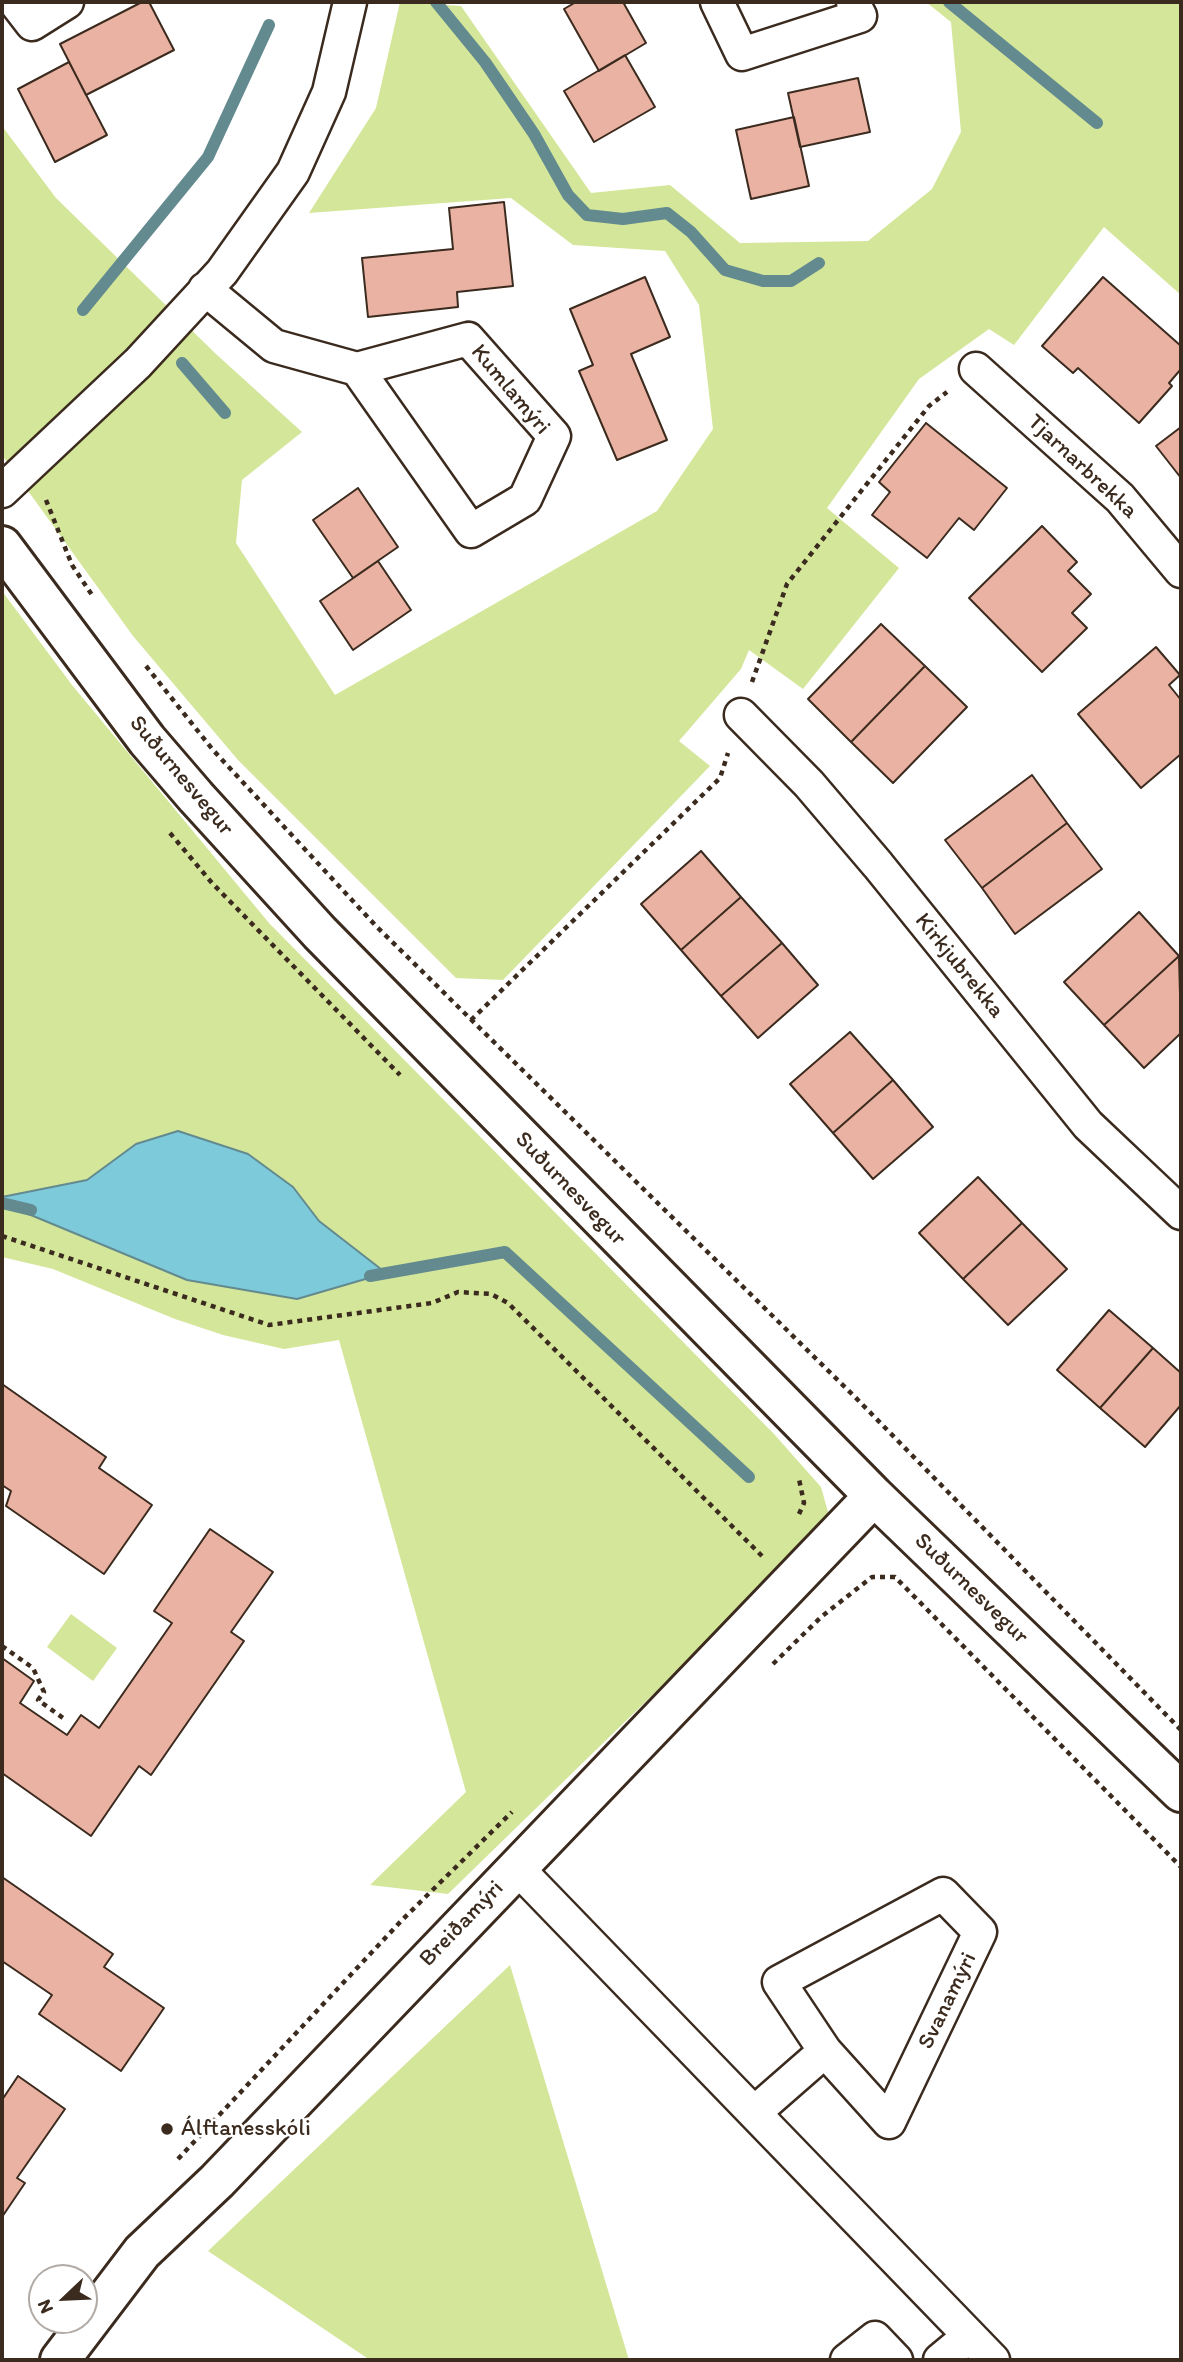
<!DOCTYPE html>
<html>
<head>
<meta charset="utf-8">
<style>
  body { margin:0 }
  #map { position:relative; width:1183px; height:2362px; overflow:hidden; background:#fff; font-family:Itim,sans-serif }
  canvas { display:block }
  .frame { position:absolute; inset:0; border:4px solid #3b2a1e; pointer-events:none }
  .north { position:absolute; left:28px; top:2264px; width:70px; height:70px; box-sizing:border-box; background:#fff; border:2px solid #b1aaa5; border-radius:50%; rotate:247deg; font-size:19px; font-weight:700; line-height:28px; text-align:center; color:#3b2a1e }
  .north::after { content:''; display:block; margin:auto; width:24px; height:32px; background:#3b2a1e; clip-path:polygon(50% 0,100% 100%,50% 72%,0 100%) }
</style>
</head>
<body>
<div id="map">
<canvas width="1183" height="2362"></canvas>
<div class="frame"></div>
<div class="north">N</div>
</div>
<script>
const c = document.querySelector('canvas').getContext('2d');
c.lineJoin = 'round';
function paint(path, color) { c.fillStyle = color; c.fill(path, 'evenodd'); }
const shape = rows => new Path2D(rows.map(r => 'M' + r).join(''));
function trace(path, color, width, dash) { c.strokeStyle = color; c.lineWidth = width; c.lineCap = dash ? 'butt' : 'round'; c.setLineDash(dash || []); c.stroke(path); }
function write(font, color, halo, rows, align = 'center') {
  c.font = font + ' Itim,sans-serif'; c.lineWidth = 5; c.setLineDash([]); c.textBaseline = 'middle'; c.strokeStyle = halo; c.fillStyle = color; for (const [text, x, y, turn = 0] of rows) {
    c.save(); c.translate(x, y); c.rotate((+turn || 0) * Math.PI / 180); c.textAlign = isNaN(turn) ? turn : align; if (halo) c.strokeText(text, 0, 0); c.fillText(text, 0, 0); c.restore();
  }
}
const green = shape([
  [400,2,461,6,591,193,670,185,740,243,868,241,932,189,961,132,951,22,926,2,1181,2,1181,295,1104,227,1014,345,989,329,919,379,827,508,899,568,803,689,749,650,741,669,679,741,710,766,503,980,456,978,238,760,133,636,2,455,2,126,56,198,216,354,302,432,242,480,236,543,335,695,657,511,713,429,699,305,665,251,573,245,511,198,309,213,376,108],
  [2,591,72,685,269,923,774,1434,821,1487,828,1512,819,1533,448,1894,370,1885,466,1792,339,1340,284,1349,223,1335,175,1319,53,1269,2,1257],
  [71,1614,117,1648,93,1681,47,1647],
  [510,1965,629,2360,370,2360,208,2251]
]);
const water = shape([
  [178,1131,248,1154,293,1187,319,1221,386,1273,297,1299,187,1280,2,1203,2,1197,87,1180,136,1144,178,1131]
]);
const stream = shape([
  [436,2,485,62,534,134,568,195,587,215,623,219,667,213,691,232,725,270,763,281,791,281,819,263],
  [949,2,1097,123],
  [83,310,208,157,269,25],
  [182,363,225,413],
  [2,1203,31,1210],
  [370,1276,505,1252,749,1477]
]);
const building = shape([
  [142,2,149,2,174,50,86,95,60,44,142,2],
  [576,2,623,2,646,43,599,71,564,9,576,2],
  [625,55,655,107,594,142,564,91,625,55],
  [69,62,107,135,55,162,18,89,69,62],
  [858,78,870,132,800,147,788,93,858,78],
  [794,117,809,186,751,199,736,130,794,117],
  [504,202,513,286,457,292,458,307,368,317,362,258,453,249,449,208,504,202],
  [645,277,670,337,631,354,667,440,617,460,579,371,593,365,570,309,645,277],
  [1103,277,1181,346,1181,369,1169,383,1172,386,1139,423,1078,368,1073,373,1042,346,1103,277],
  [926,423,1007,488,974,530,959,518,927,558,872,515,890,492,879,482,926,423],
  [1181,427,1181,478,1156,446,1181,427],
  [358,488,398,547,353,578,313,520,358,488],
  [1042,526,1077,562,1068,571,1091,594,1072,613,1087,628,1042,672,969,598,1042,526],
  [378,561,411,610,353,650,320,601,378,561],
  [881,624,925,666,851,742,808,699,881,624],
  [1156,647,1180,675,1169,685,1181,700,1181,754,1141,788,1078,714,1156,647],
  [925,666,967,707,893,783,851,742,925,666],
  [1032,775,1067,823,982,888,945,840,1032,775],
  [1067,823,1102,869,1015,934,982,888,1067,823],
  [701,851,741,897,681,950,641,904,701,851],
  [741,897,782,943,721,996,681,950,741,897],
  [1139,912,1179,956,1104,1025,1064,982,1139,912],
  [782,943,818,985,758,1038,721,996,782,943],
  [1179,956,1181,1033,1144,1068,1104,1025,1179,956],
  [850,1032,893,1080,833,1133,790,1084,850,1032],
  [893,1080,933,1127,873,1179,833,1133,893,1080],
  [978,1177,1022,1223,963,1279,919,1233,978,1177],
  [1022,1223,1067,1269,1008,1325,963,1279,1022,1223],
  [1109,1310,1153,1348,1100,1408,1057,1370,1109,1310],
  [1153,1348,1181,1373,1181,1405,1145,1447,1100,1408,1153,1348],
  [2,1384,106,1457,99,1468,152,1505,104,1574,6,1506,11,1491,2,1485,2,1384],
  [210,1529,273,1572,231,1632,244,1641,151,1775,139,1766,91,1836,2,1773,2,1658,34,1681,20,1703,67,1735,81,1715,99,1728,172,1623,154,1611,210,1529],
  [2,1877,113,1954,104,1967,164,2008,121,2071,39,2014,52,1995,2,1961,2,1877],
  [18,2076,65,2109,17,2178,25,2183,2,2217,2,2100,18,2076]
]);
const path = shape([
  [46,500,72,565,92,595],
  [146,666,213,750,376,926,855,1397,1181,1730],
  [752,682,787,584,929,406,947,392],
  [170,833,212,883,400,1075],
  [471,1020,720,778,728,753],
  [2,1236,269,1325,432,1303,458,1292,491,1294,508,1303,762,1556],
  [799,1514,804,1503,799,1479],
  [2,1646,33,1668,44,1692,38,1700,63,1718],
  [773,1664,821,1617,872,1577,895,1577,1181,1867],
  [178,2159,403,1919,512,1812]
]);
const street = shape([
  [15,2,32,24,67,2],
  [717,2,742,54,860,16,853,2],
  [205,289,274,346,357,369,468,339,554,436,525,499,471,531,357,369],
  [976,369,1120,498,1181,571],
  [2,491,138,363,222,272,293,172,329,92,350,2],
  [741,715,809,784,878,865,1088,1125,1181,1213],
  [517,1868,993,2360],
  [754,2113,825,2051,889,2122,980,1932,943,1894,779,1982,825,2051],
  [847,2360,875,2338,896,2360],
  [940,2360,969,2336]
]);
const secondary = shape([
  [2,546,147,740,196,797,320,933,874,1496,1181,1792],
  [60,2360,142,2252,217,2181,874,1496]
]);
const markers = [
  [167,2129,7,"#3b2a1e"]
];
const streetNames = [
  ["Kumlamýri",510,390,50],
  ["Tjarnarbrekka",1082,467,43],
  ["Suðurnesvegur",181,776,50],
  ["Kirkjubrekka",959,966,51],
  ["Suðurnesvegur",570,1189,46],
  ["Suðurnesvegur",971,1589,44],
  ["Breiðamýri",462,1924,-46],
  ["Svanamýri",948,2001,-64]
];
const poiNames = [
  ["Álftanesskóli",181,2129]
];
paint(green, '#d4e69a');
paint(water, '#7dcadb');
trace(water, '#638a8f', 2);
trace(stream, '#638a8f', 12);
paint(building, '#eab2a2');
trace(building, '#3b2a1e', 2);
trace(street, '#3b2a1e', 37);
trace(secondary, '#3b2a1e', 44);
trace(path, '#3b2a1e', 4.5, [5, 5]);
trace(street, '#fff', 32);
trace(secondary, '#fff', 38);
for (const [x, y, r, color] of markers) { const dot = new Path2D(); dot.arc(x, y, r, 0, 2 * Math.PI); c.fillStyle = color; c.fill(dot); trace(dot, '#fff', 2.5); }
write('23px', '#3b2a1e', '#fff', streetNames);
write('23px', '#3b2a1e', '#fff', poiNames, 'left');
</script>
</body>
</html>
